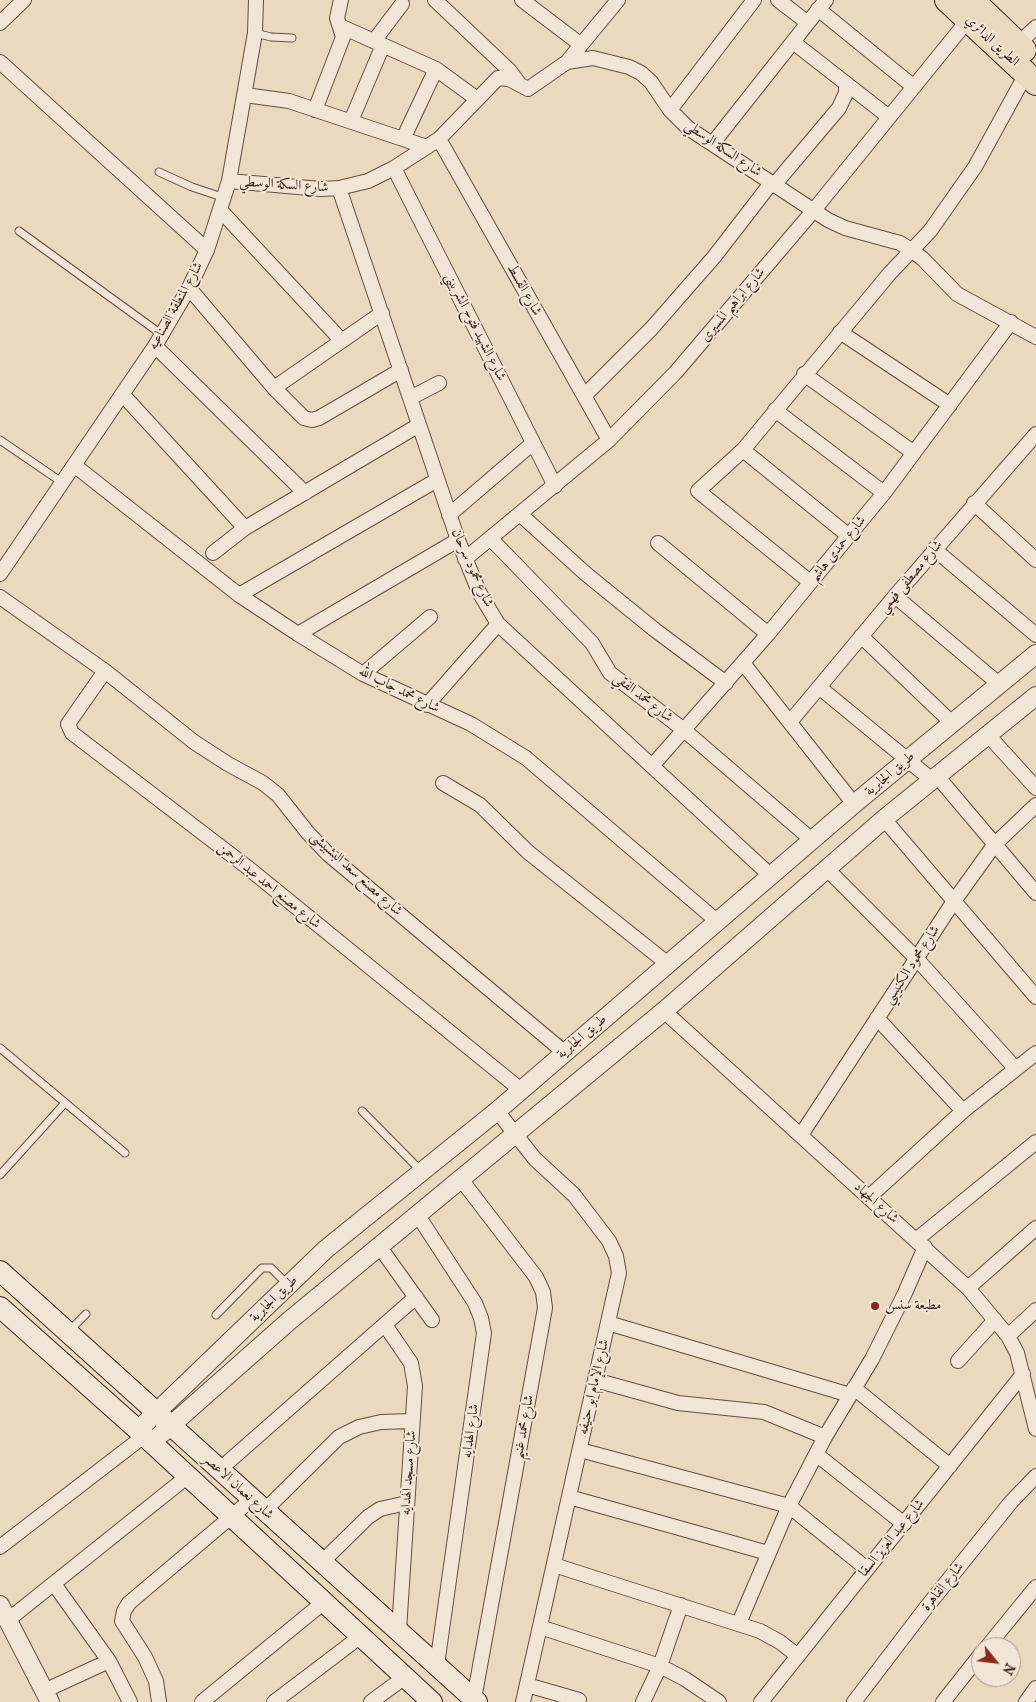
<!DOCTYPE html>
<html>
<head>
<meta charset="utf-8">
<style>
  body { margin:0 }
  #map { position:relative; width:1036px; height:1702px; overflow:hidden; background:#e9d9bf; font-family:"IM FELL French Canon",serif }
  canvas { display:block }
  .north { position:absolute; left:971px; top:1637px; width:50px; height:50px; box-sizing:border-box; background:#f1e6d5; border:1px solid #a79788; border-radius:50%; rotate:119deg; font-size:14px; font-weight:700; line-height:20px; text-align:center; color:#372015 }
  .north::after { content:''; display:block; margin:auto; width:18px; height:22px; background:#8f2418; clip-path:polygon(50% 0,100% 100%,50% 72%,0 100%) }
</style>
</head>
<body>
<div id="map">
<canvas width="1036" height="1702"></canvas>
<div class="north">N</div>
</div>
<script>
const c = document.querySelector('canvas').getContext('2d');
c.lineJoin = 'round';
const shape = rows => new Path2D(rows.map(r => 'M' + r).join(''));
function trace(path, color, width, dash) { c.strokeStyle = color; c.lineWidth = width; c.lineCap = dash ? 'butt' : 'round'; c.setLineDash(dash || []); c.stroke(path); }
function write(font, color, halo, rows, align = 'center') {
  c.font = font + ' "IM FELL French Canon",Amiri,serif'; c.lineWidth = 4; c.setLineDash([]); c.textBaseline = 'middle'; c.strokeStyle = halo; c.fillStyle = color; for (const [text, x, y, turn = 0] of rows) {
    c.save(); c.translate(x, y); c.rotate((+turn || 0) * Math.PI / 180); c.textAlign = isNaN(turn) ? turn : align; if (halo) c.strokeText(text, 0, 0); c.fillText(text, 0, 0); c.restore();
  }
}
const service = shape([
  [255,33,271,37,292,38],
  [159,172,192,187,225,198],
  [19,231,161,334],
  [0,440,63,483],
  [0,1048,125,1153],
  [362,1111,422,1172],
  [0,1175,65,1103],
  [216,1315,262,1268,271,1268,288,1285],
  [68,1332,86,1314]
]);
const minor = shape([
  [435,0,509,70,518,82],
  [522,0,580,44],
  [778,0,808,23],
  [818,9,914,87],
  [0,23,24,0],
  [340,26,436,69,477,99],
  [374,41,402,4],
  [793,42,889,117],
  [1018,44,1036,27],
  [0,62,207,250],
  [567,62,618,0],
  [245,95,289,101,427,147],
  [315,110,343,37,337,18,341,0],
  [670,110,754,0],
  [351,121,383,45],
  [403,139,436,69],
  [439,139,609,440],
  [713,143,826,0],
  [394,168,555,486],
  [229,181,321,189,339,188,368,181,394,168,439,139,498,78,509,79,528,89,567,62,593,58,629,67,641,73,651,82,670,110,688,128,828,220,845,228,900,243,911,250,923,259,957,294,1036,337],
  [775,184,839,108,846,93,846,85],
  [339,188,458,540,479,592,498,624,771,876],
  [221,211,342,341],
  [189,288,274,388,304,418,312,420,319,418,401,370],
  [840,332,950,405],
  [155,346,305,493],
  [804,374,914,453],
  [274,388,382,313],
  [123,395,245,528],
  [584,396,651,329,714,257,772,182],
  [410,398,439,383],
  [775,410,884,493],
  [743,450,849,536],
  [74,465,239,595,298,634,363,674,471,724,526,758,718,922],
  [974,503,1036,560],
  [449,515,533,443],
  [521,515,586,574,655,630,726,683],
  [491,539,592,643,610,673,684,730,812,840],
  [658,543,768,634],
  [934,549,1036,635],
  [213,553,245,528,419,425],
  [465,559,609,440,676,372,814,210,968,20],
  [0,574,155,346,189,288,207,250,229,181,255,33,256,0],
  [810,582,698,491,743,450,890,273,930,231,975,167,1026,74],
  [239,595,437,480],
  [895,596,999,684],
  [0,597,105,671,194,742,228,764,263,783,278,795,308,833,328,854,564,1052],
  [298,634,458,540],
  [861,636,952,723],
  [743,663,854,804],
  [105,671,68,724,72,733,247,867,521,1090],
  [363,674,430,617],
  [819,687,932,780],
  [427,705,498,624],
  [790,722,895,596,1036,434],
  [988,735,1036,788],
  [652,766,768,634,884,493,1011,322],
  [937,776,1036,893],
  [443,783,480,805,528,852,668,964],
  [884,819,1036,997],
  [826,868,916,958,1016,1069],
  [664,1011,968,1288,1008,1336,1017,1353,1036,1429],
  [877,1018,963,1111],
  [497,1111,535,1159,574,1195,609,1241,616,1256,619,1273,523,1702],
  [801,1135,954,901,995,844,1036,805],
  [460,1178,536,1277,543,1292,545,1308,474,1699],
  [869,1197,963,1111,1036,1053],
  [417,1214,475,1303,481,1318,484,1333,437,1665],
  [916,1240,1036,1142],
  [379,1246,432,1320],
  [968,1288,1036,1228],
  [608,1323,850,1395],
  [385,1325,411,1363,415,1386,399,1630],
  [1008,1336,1036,1310],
  [958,1361,995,1320],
  [595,1380,678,1403,764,1412,825,1437],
  [854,1388,950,1466],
  [580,1450,789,1506,867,1569],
  [816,1454,904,1524],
  [219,1470,416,1297],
  [569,1497,768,1553],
  [264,1511,339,1437,359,1427,381,1422,412,1421],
  [0,1547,144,1436],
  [322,1562,368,1517,380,1509,407,1503],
  [554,1565,760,1631,780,1642,798,1656],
  [54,1584,109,1661,130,1702],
  [8,1620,188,1476],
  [739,1623,789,1506,825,1437,872,1359,905,1293,925,1247],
  [540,1627,660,1666,685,1679,719,1702],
  [987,1647,1036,1587],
  [527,1685,579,1700],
  [44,1691,109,1661],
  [159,1702,156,1681,145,1657,122,1621,124,1611,129,1603,251,1500],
  [202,1702,324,1602],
  [274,1702,361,1636],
  [371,1702,405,1677],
  [643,1702,660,1666,681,1605],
  [761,1702,1023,1374],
  [854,1702,925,1609,1011,1502,1036,1476],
  [943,1702,981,1654],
  [1026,1702,1036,1688]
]);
const tertiary = shape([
  [138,1430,326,1249,497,1111,854,804,1036,654],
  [151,1443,289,1321,664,1011,884,819,1036,696],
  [0,1605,50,1702]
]);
const secondary = shape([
  [0,1271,477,1702],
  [0,1307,138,1430,432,1702]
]);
const trunk = shape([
  [947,0,1036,83],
  [972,0,1024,50]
]);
const markers = [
  [875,1306,5,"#8f2418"]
];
const streetNames = [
  ["الطريق الدائري",992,41,43],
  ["شارع السكة الوسطي",723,149,34],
  ["شارع السكة الوسطي",284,185,4],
  ["شارع القسط",524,290,61],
  ["شارع ابراهيم المسيرى",733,305,-50],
  ["شارع المنطقة الصناعيه",176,306,-61],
  ["شارع الشهيد فتوح الشربيني",475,327,63],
  ["شارع حمدى هاشم",838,549,-51],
  ["شارع محمود سرحان",472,568,66],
  ["شارع مصطفى فهمي",911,577,-50],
  ["شارع محمد جاب الله",399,690,26],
  ["شارع محمد الفقي",643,698,38],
  ["طريق الجابرية",890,774,-40],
  ["شارع مصنع سعد البشبيشى",356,874,42],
  ["شارع مصنع احمد عبد الرحمن",269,886,39],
  ["شارع محمود الكنيسي",912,965,-57],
  ["طريق الجابرية",582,1037,-40],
  ["شارع الجهاد",876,1203,42],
  ["طريق الجابرية",274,1299,-44],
  ["شارع الإمام ابو حنيفه",594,1387,-77],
  ["شارع محمد غنيم",524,1427,-80],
  ["شارع الهدايه",471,1431,-82],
  ["شارع مسجد الهدايه",409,1473,-86],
  ["شارع نعمان الاعصر",238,1487,42],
  ["شارع عبد العزيز السقا",892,1538,-51],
  ["شارع القاهرة",943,1587,-51]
];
const poiNames = [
  ["مطبعة سنس",885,1306]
];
trace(service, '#644e40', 9);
trace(minor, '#644e40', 16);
trace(tertiary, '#644e40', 20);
trace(secondary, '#372015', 22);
trace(trunk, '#372015', 26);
trace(service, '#f1e6d5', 7);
trace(minor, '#f1e6d5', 14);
trace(tertiary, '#f1e6d5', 18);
trace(secondary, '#f1e6d5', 20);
trace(trunk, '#e9d9bf', 24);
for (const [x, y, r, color] of markers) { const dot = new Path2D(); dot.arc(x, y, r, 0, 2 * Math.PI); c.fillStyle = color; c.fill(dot); trace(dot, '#f1e6d5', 2); }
write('14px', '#372015', '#f1e6d5', streetNames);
write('14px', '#372015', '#f1e6d5', poiNames, 'left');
</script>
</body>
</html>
